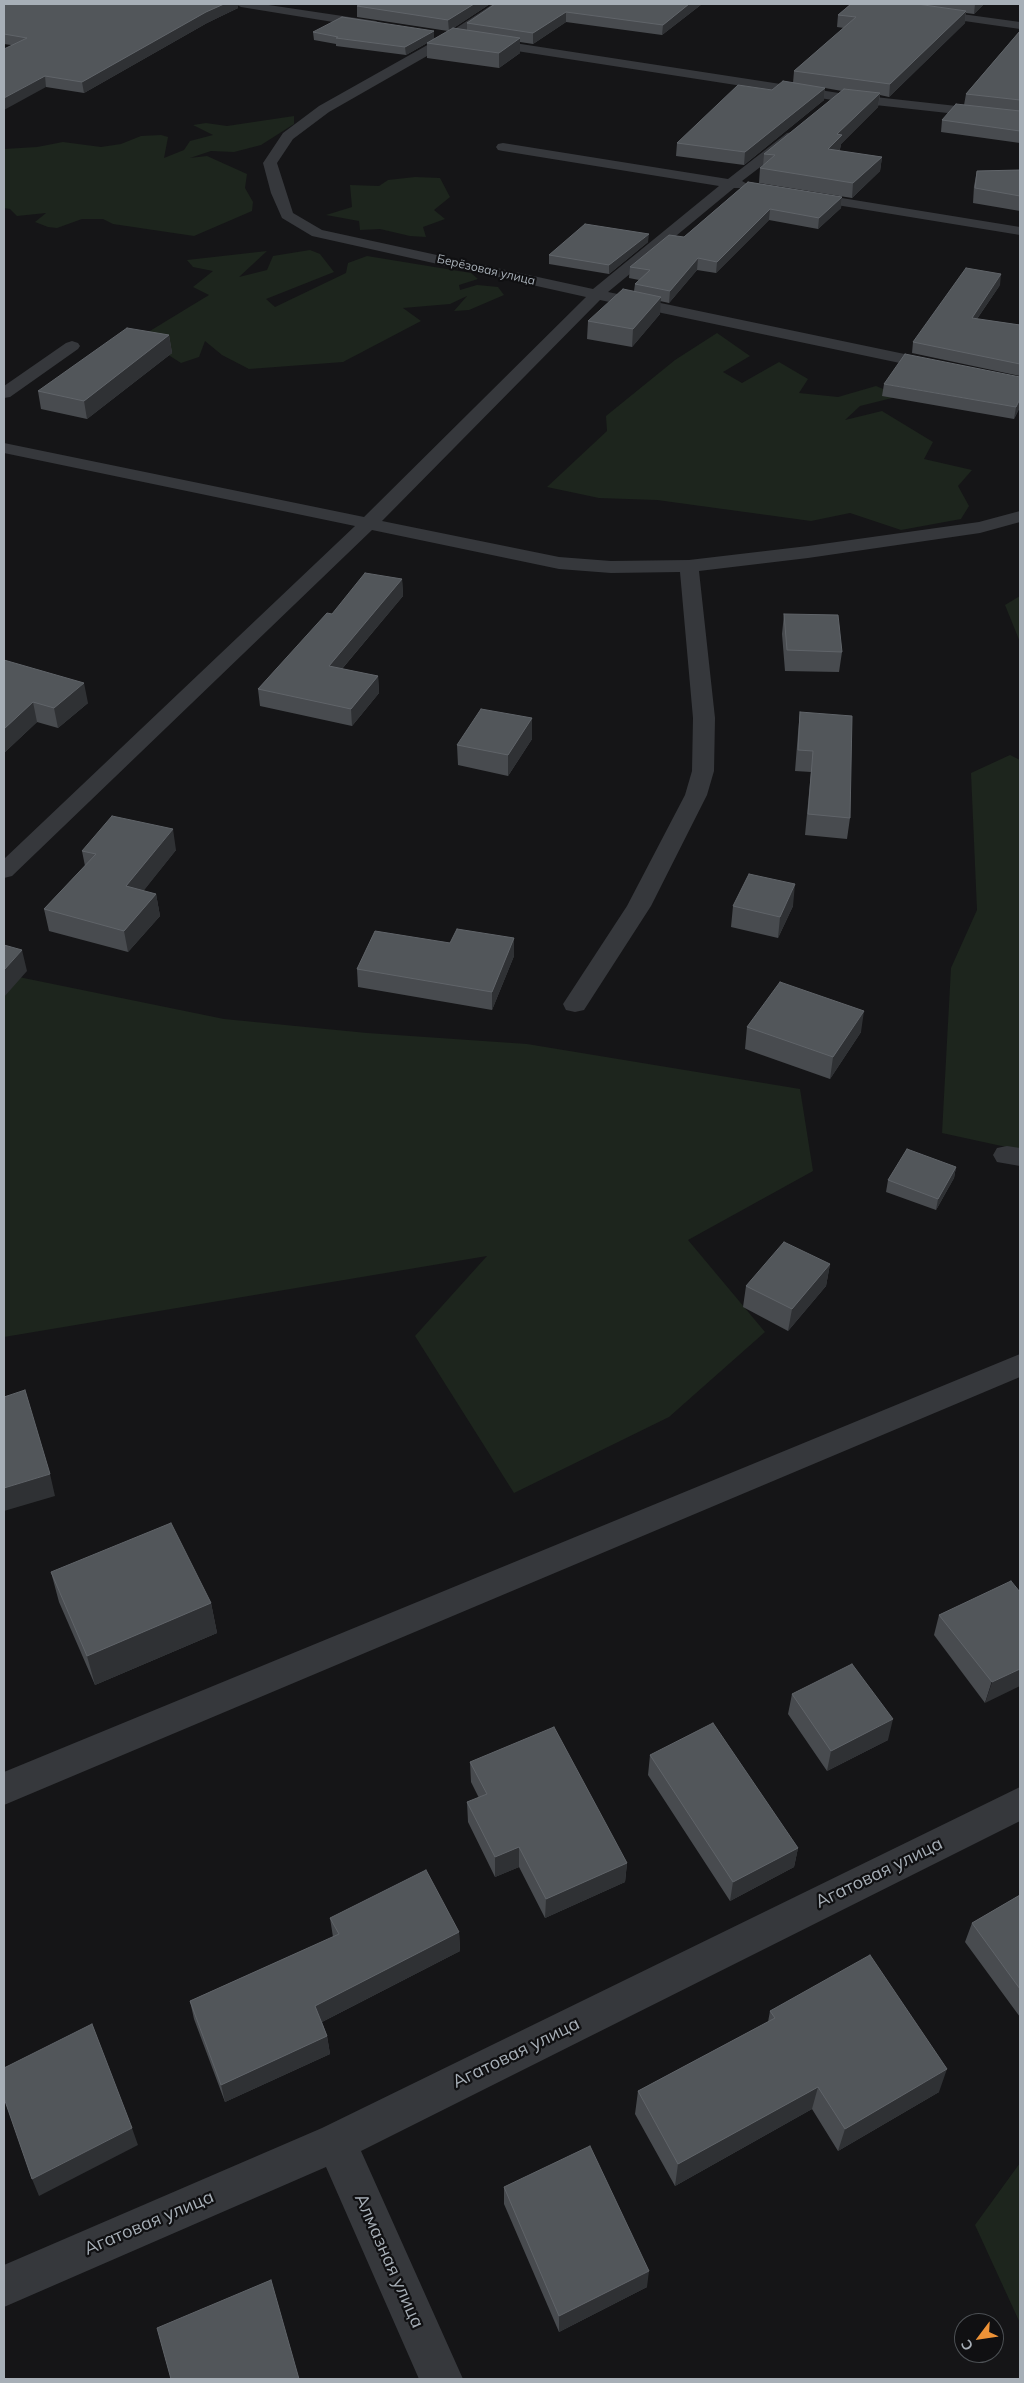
<!DOCTYPE html>
<html>
<head>
<meta charset="utf-8">
<style>
  body { margin:0 }
  #map { position:relative; width:1024px; height:2383px; overflow:hidden; background:#151517; font-family:Mulish,sans-serif }
  canvas { display:block }
  .frame { position:absolute; inset:0; border:5px solid #a7afb7; pointer-events:none }
  .north { position:absolute; left:954px; top:2313px; width:50px; height:50px; box-sizing:border-box; background:#101012; border:1px solid #4c5054; border-radius:50%; rotate:239deg; font-size:14px; font-weight:700; line-height:20px; text-align:center; color:#a7afb7 }
  .north::after { content:''; display:block; margin:auto; width:18px; height:22px; background:#ed9237; clip-path:polygon(50% 0,100% 100%,50% 72%,0 100%) }
</style>
</head>
<body>
<div id="map">
<canvas width="1024" height="2383"></canvas>
<div class="frame"></div>
<div class="north">С</div>
</div>
<script>
const c = document.querySelector('canvas').getContext('2d');
c.lineJoin = 'round';
function paint(path, color) { c.fillStyle = color; c.fill(path, 'evenodd'); }
const shape = rows => new Path2D(rows.map(r => 'M' + r).join(''));
function trace(path, color, width, dash) { c.strokeStyle = color; c.lineWidth = width; c.lineCap = dash ? 'butt' : 'round'; c.setLineDash(dash || []); c.stroke(path); }
function write(font, color, halo, rows, align = 'center') {
  c.font = font + ' Mulish,sans-serif'; c.lineWidth = 4.5; c.setLineDash([]); c.textBaseline = 'middle'; c.strokeStyle = halo; c.fillStyle = color; for (const [text, x, y, turn = 0] of rows) {
    c.save(); c.translate(x, y); c.rotate((+turn || 0) * Math.PI / 180); c.textAlign = isNaN(turn) ? turn : align; if (halo) c.strokeText(text, 0, 0); c.fillText(text, 0, 0); c.restore();
  }
}
const green = shape([
  [294,116,294,124,261,145,234,152,211,151,190,158,207,156,247,174,245,188,253,202,252,211,194,236,113,224,103,219,82,219,57,228,48,227,35,222,46,213,17,216,10,209,4,208,4,149,37,147,63,142,101,147,121,144,141,136,161,135,168,137,164,158,184,150,190,141,213,135,193,125,206,123,227,126],
  [415,177,440,178,450,197,434,210,445,219,423,227,426,237,410,236,380,229,360,230,359,221,326,215,352,207,350,185,379,186,388,180],
  [310,250,320,254,334,272,266,299,275,307,346,273,348,263,367,256,471,273,478,279,459,285,460,290,477,285,498,287,504,295,469,310,454,311,467,296,450,304,403,308,421,321,343,362,249,369,222,355,205,341,199,357,181,363,140,337,209,295,193,287,213,271,193,267,187,260,267,251,239,277,267,270,273,256],
  [717,333,750,356,723,372,742,383,779,362,808,379,799,393,838,397,876,386,900,396,860,406,845,420,882,411,933,442,924,459,972,470,958,486,969,506,961,519,901,530,850,513,811,521,657,500,599,498,547,487,607,431,606,416,675,360],
  [1020,596,1020,642,1005,605],
  [1010,755,1020,760,1020,1150,942,1133,951,968,977,910,971,773],
  [4,974,224,1019,367,1033,527,1044,800,1089,813,1171,688,1240,765,1332,669,1417,514,1493,415,1336,487,1256,4,1337],
  [1020,2163,1020,2323,975,2225]
]);
const minor = shape([
  [235,4,262,4,376,21,382,25,376,29,241,7,235,4],
  [493,4,506,4,455,40,329,112,293,139,277,163,293,213,322,230,593,289,719,186,503,151,498,150,496,147,498,144,503,143,728,179,787,133,792,132,799,136,797,139,742,181,749,185,747,188,734,188,608,292,938,361,944,363,946,366,944,369,938,371,600,300,382,521,559,557,611,561,689,560,808,546,979,522,1020,511,1020,522,980,533,808,558,699,571,715,718,714,771,707,795,651,906,584,1010,575,1012,566,1010,563,1004,627,906,685,795,692,771,693,718,680,572,611,573,559,569,372,530,12,876,4,878,4,859,355,526,4,453,4,443,364,517,586,297,312,236,282,218,271,193,263,163,283,133,319,106,447,34,493,4],
  [861,4,889,4,1020,22,1020,29,867,7,861,4],
  [482,38,839,93,1020,113,1020,121,839,101,478,45,476,42,482,38],
  [805,192,1020,227,1020,235,800,199,798,196,800,193,805,192],
  [72,341,78,343,80,346,78,349,10,397,4,398,4,386,66,343,72,341],
  [1007,1146,1020,1148,1020,1166,997,1162,993,1155,997,1148,1007,1146],
  [1020,1354,1020,1377,4,1805,4,1772,1020,1354],
  [1020,1787,1020,1821,361,2151,463,2379,419,2379,326,2167,4,2307,4,2265,322,2128,1020,1787]
]);
const wall = shape([
  [4,4,238,4,238,8,207,23,84,93,46,87,11,45,4,44],
  [362,4,490,4,452,29,467,30,467,23,495,4,702,4,662,35,566,22,533,44,520,42,520,53,499,68,427,58,427,43,406,55,336,46,336,44,314,40,313,32,434,39,448,31,357,17,357,6],
  [851,4,984,4,974,14,966,13,965,23,889,97,880,95,878,107,841,144,840,149,839,151,882,157,880,171,852,198,759,183,760,168,763,166,764,154,842,91,825,88,824,100,744,165,676,156,677,143,772,90,793,83,794,71,844,28,837,27,838,15],
  [1020,31,1020,143,941,132,942,120,964,105,966,94],
  [1020,170,1020,211,973,203,974,186,977,171],
  [748,182,842,197,841,208,818,229,769,220,716,273,697,270,669,303,660,301,660,314,632,347,587,339,588,321,634,291,635,284,639,280,629,278,630,267,684,237],
  [648,242,609,274,549,264,549,255],
  [1000,285,977,319,1020,325,1020,376,912,353,913,342],
  [169,335,172,353,87,419,41,409,38,391],
  [884,384,1020,407,1014,419,882,396],
  [402,579,403,596,342,669,378,676,379,693,352,726,260,706,258,689,332,614],
  [784,614,842,652,839,672,785,671,782,634],
  [4,660,88,703,58,728,37,722,4,753],
  [800,712,850,818,847,839,805,835,811,772,795,771,798,733],
  [532,718,532,739,508,776,458,765,457,745],
  [176,850,143,891,156,894,160,916,128,952,49,931,44,909,85,866,82,851],
  [733,906,793,906,778,938,731,927],
  [514,938,514,956,492,1010,358,987,357,969],
  [747,1027,861,1032,830,1079,745,1049],
  [956,1167,954,1178,936,1210,886,1192,888,1180],
  [830,1264,826,1286,788,1331,743,1307,746,1286],
  [51,1572,211,1603,217,1633,95,1685,59,1602],
  [1020,1592,985,1703,934,1635,939,1615],
  [792,1694,888,1740,827,1771,788,1714],
  [650,1755,798,1848,794,1867,730,1901,648,1775],
  [470,1762,627,1863,625,1882,545,1918,519,1867,495,1877,468,1822,467,1802,479,1798,471,1782],
  [1020,1895,1020,2017,965,1942,972,1923],
  [330,1918,459,1932,460,1951,322,2022,327,2036,330,2054,225,2102,194,2019,190,2001,333,1937],
  [770,2011,939,2092,838,2151,812,2109,675,2186,635,2114,638,2091,768,2022],
  [504,2187,647,2287,559,2332,504,2204]
]);
const shadedWall = shape([
  [224,4,238,4,238,8,207,23,84,93,82,82,206,12],
  [474,4,490,4,449,31,448,20],
  [689,4,702,4,662,35,663,25],
  [975,4,984,4,974,14],
  [966,11,965,23,889,97,890,84],
  [566,12,566,22,533,44,533,33],
  [434,31,434,39,406,55,405,47],
  [520,38,520,53,499,68,499,53],
  [45,76,46,87,4,110,4,98],
  [825,88,824,100,744,165,745,152],
  [880,93,878,107,841,144,840,149,827,163,828,149,837,134],
  [882,157,880,171,852,198,853,183],
  [842,197,841,208,818,229,819,218],
  [770,209,769,220,716,273,717,262],
  [649,234,648,242,609,274,609,265],
  [698,258,697,270,669,303,670,291],
  [1001,274,1000,285,970,329,972,318],
  [661,297,660,314,632,347,633,329],
  [169,335,172,353,87,419,84,401],
  [1020,399,1020,407,1014,419,1016,407],
  [402,579,403,596,330,683,329,666],
  [378,676,379,693,352,726,351,709],
  [84,683,88,703,58,728,54,708],
  [33,702,37,722,4,753,4,729],
  [532,718,532,739,508,776,508,755],
  [173,829,176,850,130,908,126,886],
  [795,884,793,906,778,938,780,917],
  [156,894,160,916,128,952,124,931],
  [514,938,514,956,492,1010,492,992],
  [22,950,27,971,4,997,4,970],
  [864,1011,861,1032,830,1079,833,1057],
  [956,1167,954,1178,936,1210,938,1199],
  [830,1264,826,1286,788,1331,792,1309],
  [50,1474,55,1496,4,1511,4,1488],
  [211,1603,217,1633,95,1685,87,1656],
  [1020,1669,1020,1686,985,1703,992,1682],
  [893,1719,888,1740,827,1771,831,1751],
  [519,1847,519,1867,495,1877,495,1857],
  [798,1848,794,1867,730,1901,733,1882],
  [627,1863,625,1882,545,1918,546,1899],
  [459,1932,460,1951,318,2024,315,2006],
  [327,2036,330,2054,225,2102,221,2085],
  [947,2069,939,2092,838,2151,845,2129],
  [818,2087,812,2109,675,2186,678,2164],
  [132,2128,138,2145,39,2196,32,2179],
  [649,2271,647,2287,559,2332,559,2316]
]);
const building = shape([
  [4,4,224,4,206,12,82,82,45,76,4,98,4,49,27,38,4,34,4,4],
  [362,4,474,4,448,20,357,6,362,4],
  [495,4,689,4,663,25,566,12,533,33,467,23,495,4],
  [851,4,917,4,966,11,890,84,794,71,856,17,838,15,851,4],
  [342,17,434,31,405,47,336,38,338,37,313,32,342,17],
  [453,28,520,38,499,53,427,43,453,28],
  [1020,31,1020,100,966,94,1020,31],
  [783,81,825,88,745,152,677,143,738,85,772,90,783,81],
  [844,89,880,93,837,134,842,135,828,149,882,157,853,183,760,168,775,155,764,154,844,89],
  [956,104,1020,111,1020,131,942,120,956,104],
  [1020,170,1020,196,975,188,977,171,1020,170],
  [748,182,842,197,819,218,770,209,717,262,698,258,670,291,635,284,650,270,630,267,669,235,684,237,748,182],
  [585,224,649,234,609,265,549,255,585,224],
  [966,268,1001,274,972,318,1020,325,1020,364,913,342,966,268],
  [623,289,661,297,633,329,588,321,623,289],
  [127,328,169,335,84,401,38,391,127,328],
  [905,354,1020,377,1020,399,1016,407,884,384,905,354],
  [365,573,402,579,329,666,378,676,351,709,258,689,327,613,332,614,365,573],
  [784,614,838,615,842,652,787,650,784,614],
  [4,660,84,683,54,708,33,702,4,729,4,660],
  [481,709,532,718,508,755,457,745,481,709],
  [800,712,852,716,850,818,808,814,813,751,798,750,800,712],
  [112,816,173,829,126,886,156,894,124,931,44,909,96,854,82,851,112,816],
  [749,874,795,884,780,917,733,906,749,874],
  [457,929,514,938,492,992,357,969,375,931,450,943,457,929],
  [4,945,22,950,4,970,4,945],
  [780,982,864,1011,833,1057,747,1027,780,982],
  [907,1149,956,1167,938,1199,888,1180,907,1149],
  [784,1242,830,1264,792,1309,746,1286,784,1242],
  [25,1390,50,1474,4,1488,4,1397,25,1390],
  [171,1523,211,1603,87,1656,51,1572,171,1523],
  [1011,1581,1020,1592,1020,1669,992,1682,939,1615,1011,1581],
  [852,1664,893,1719,831,1751,792,1694,852,1664],
  [713,1723,798,1848,733,1882,650,1755,713,1723],
  [554,1727,627,1863,546,1899,519,1847,495,1857,467,1802,487,1794,470,1762,554,1727],
  [426,1870,459,1932,315,2006,327,2036,221,2085,190,2001,339,1934,330,1918,426,1870],
  [1020,1895,1020,1989,972,1923,1020,1895],
  [870,1955,947,2069,845,2129,818,2087,678,2164,638,2091,775,2018,770,2011,870,1955],
  [92,2024,132,2128,32,2179,4,2098,4,2068,92,2024],
  [590,2146,649,2271,559,2316,504,2187,590,2146],
  [271,2280,299,2379,171,2379,157,2328,271,2280]
]);
const farStreetnames = [
  ["Берёзовая улица",486,270,13]
];
const nearStreetnames = [
  ["Агатовая улица",879,1873,-26],
  ["Агатовая улица",516,2053,-26],
  ["Агатовая улица",149,2223,-23],
  ["Алмазная улица",389,2261,66]
];
paint(green, '#1d251d');
paint(minor, '#36383c');
paint(wall, '#484b4f');
paint(shadedWall, '#2f3134');
paint(building, '#52565a');
trace(building, '#606469', 1);
write('12px', '#a7afb7', '#101012', farStreetnames);
write('18px', '#a7afb7', '#101012', nearStreetnames);
</script>
</body>
</html>
